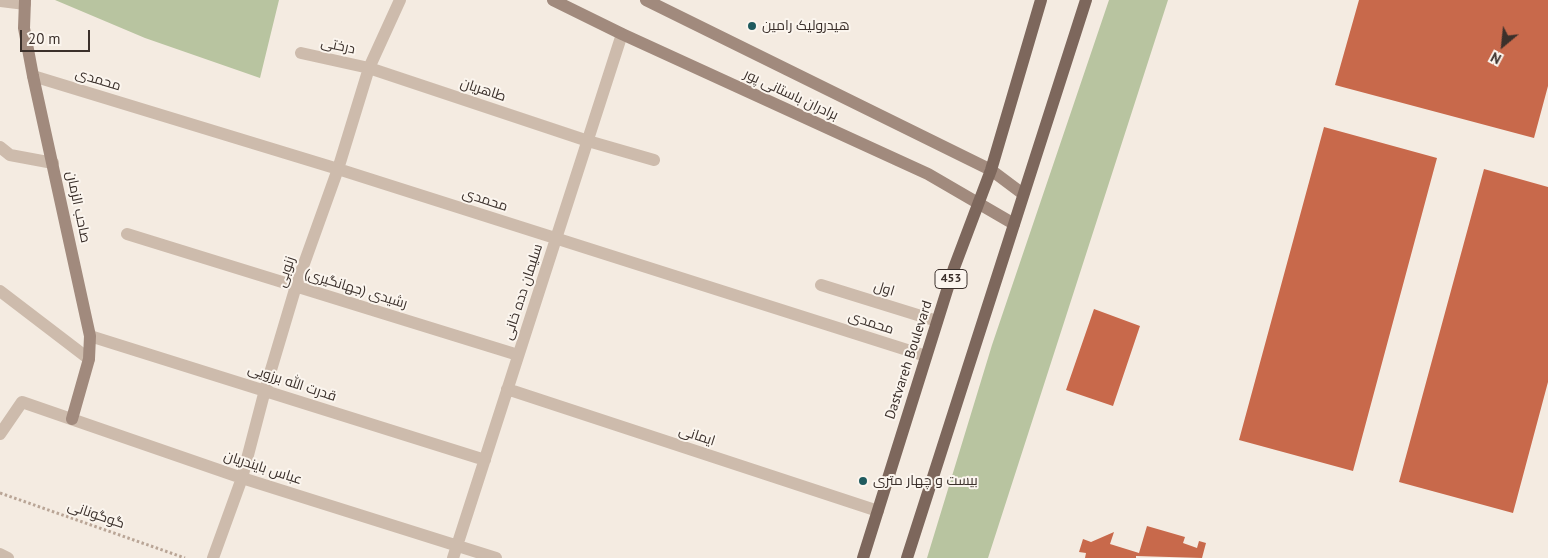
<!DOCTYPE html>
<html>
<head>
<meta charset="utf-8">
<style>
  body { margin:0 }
  #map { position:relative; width:1548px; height:558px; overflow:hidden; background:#f4ebe1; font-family:"PT Sans",sans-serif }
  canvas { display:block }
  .north { position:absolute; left:1478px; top:20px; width:50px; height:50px; -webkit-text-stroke:4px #fbf5ee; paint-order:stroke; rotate:208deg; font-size:14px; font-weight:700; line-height:20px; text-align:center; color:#3b302b }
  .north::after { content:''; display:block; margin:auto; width:18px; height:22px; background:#3b302b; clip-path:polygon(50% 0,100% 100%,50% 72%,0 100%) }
  .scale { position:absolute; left:20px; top:30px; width:70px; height:22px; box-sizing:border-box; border:2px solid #3b302b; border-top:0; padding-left:6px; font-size:15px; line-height:18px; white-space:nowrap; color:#3b302b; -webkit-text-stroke:4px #fbf5ee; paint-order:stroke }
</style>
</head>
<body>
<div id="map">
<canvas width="1548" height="558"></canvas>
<div class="north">N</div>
<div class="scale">20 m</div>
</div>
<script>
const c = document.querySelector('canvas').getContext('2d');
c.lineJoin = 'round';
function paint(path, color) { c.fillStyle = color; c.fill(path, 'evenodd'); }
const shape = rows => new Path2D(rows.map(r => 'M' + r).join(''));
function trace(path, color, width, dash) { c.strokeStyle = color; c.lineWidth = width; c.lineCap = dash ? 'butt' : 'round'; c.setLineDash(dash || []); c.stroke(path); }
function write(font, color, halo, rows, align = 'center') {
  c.font = font + ' "PT Sans",Cairo,sans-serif'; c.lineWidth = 4; c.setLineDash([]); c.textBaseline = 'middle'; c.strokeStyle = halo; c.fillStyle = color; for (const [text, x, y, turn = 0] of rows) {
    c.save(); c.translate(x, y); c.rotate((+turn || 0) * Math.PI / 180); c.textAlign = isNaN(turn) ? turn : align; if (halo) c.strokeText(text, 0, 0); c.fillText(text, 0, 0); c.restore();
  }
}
const green = shape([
  [55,0,279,0,260,78,145,38],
  [1109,0,1168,0,988,558,927,558,992,345]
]);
const building = shape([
  [1359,0,1548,0,1548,86,1534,138,1335,85],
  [1324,127,1437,158,1353,471,1239,440],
  [1484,169,1548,187,1548,382,1513,513,1399,482],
  [1094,309,1140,326,1113,406,1066,390],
  [1147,526,1185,537,1183,543,1197,548,1199,541,1206,543,1202,558,1136,556,1136,558,1085,558,1086,553,1079,552,1083,539,1091,542,1114,532,1110,544,1139,553]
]);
const path = shape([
  [0,493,185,558]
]);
const street = shape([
  [0,1,25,4],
  [301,53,369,68,588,141,654,160],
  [33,76,338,169,926,356],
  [0,147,10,155,53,163],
  [127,234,518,355],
  [821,285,937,321],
  [0,291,89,359],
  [90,336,485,460],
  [507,389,878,511],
  [0,434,22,402,242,478,496,558],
  [0,554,8,558],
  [213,558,242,478,265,390,296,286,338,169,369,68,400,0],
  [453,558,622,34]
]);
const secondary = shape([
  [25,0,24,28,33,76,90,336,89,359,72,419],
  [553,0,622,34,928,174,1014,224],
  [646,0,991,170,1023,194]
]);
const primary = shape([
  [863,558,954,268,991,170,1041,0],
  [907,558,1086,0]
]);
const markers = [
  [752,26,5,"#1f5a5e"],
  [863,481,5,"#1f5a5e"]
];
const shields = [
  [951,279,32]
];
const shieldNames = [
  ["453",951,279]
];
const poiNames = [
  ["هیدرولیک رامین",762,26],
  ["بیست و چهار متری",873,481]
];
const streetNames = [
  ["درختی",338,46,12],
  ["محمدی",98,80,17],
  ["طاهریان",483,90,18],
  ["برادران باستانی پور",791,95,25],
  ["محمدی",485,200,18],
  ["صاحب الزمان",78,207,78],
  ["زنوبی",286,272,-71],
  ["رشیدی (جهانگیری)",356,289,17],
  ["اول",884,289,17],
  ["سلیمان دده خانی",523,292,-72],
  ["محمدی",871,323,18],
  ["Dastvareh Boulevard",909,360,-72],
  ["قدرت الله برزویی",292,383,18],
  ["ایمانی",697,436,18],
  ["عباس بایندریان",263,468,18],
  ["گوگونانی",96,515,19]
];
paint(green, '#b8c4a0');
paint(building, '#c8694b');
trace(path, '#b9a596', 3, [2.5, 2.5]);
trace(street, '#cdbbac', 12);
trace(secondary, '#a18a7d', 12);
trace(primary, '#7d675c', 12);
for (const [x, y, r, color] of markers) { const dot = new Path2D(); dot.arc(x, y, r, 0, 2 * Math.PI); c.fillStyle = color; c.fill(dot); trace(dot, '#fbf5ee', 2); }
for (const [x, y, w] of shields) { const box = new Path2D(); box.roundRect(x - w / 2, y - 9.5, w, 19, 4); c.fillStyle = '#fbf5ee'; c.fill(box); trace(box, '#3b302b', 1); }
write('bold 12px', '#3b302b', null, shieldNames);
write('14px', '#3b302b', '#fbf5ee', poiNames, 'left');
write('14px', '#3b302b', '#fbf5ee', streetNames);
</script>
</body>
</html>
